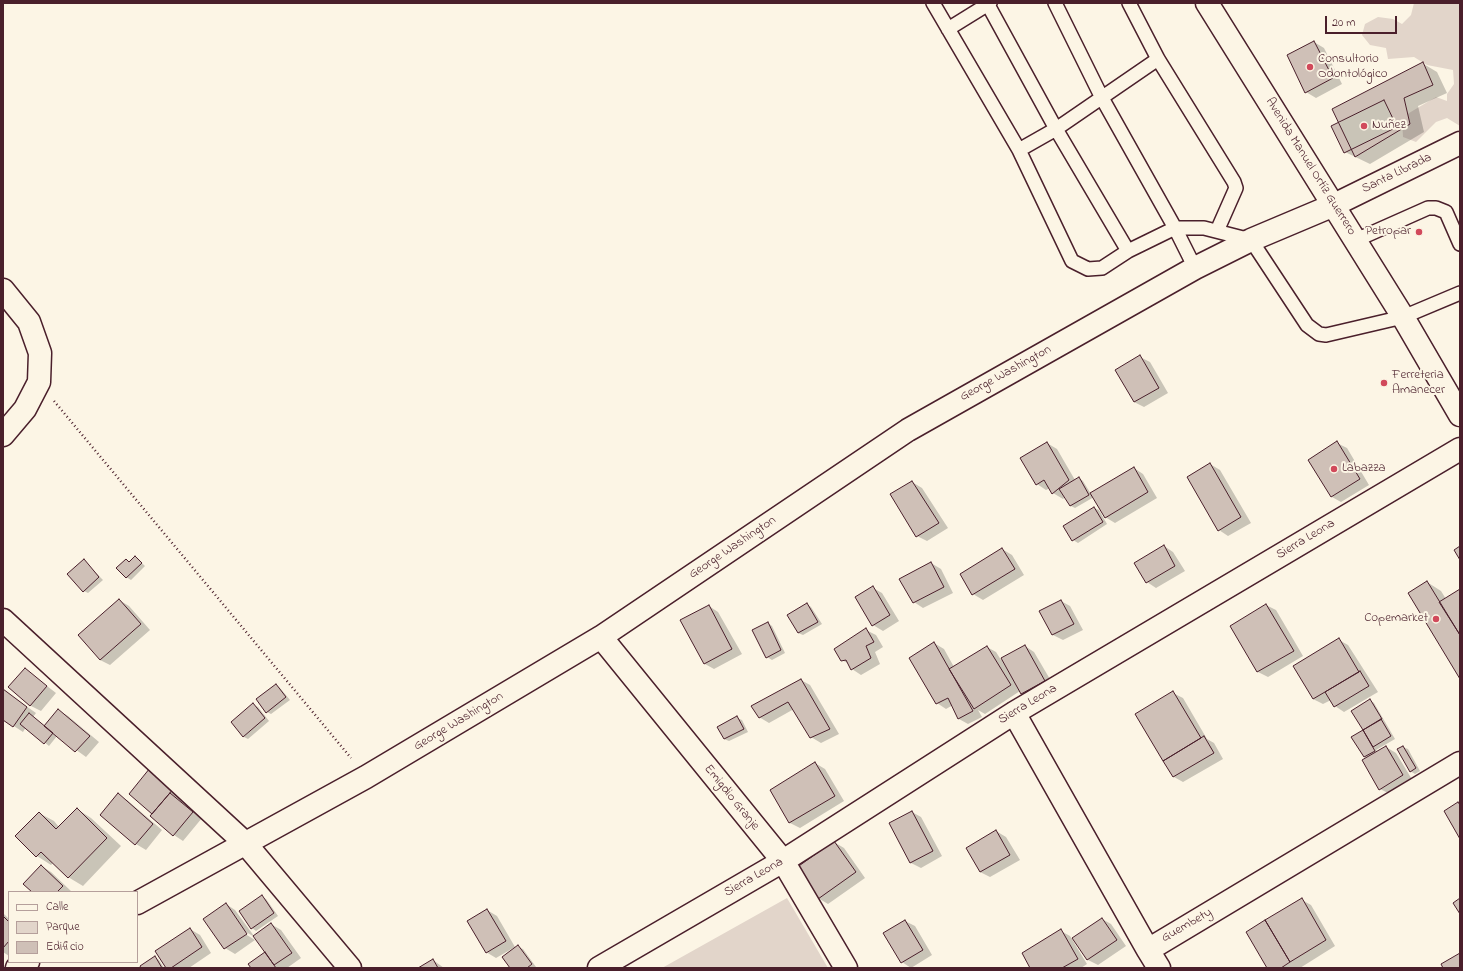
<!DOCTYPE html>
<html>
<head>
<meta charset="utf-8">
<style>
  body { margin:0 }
  #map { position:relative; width:1463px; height:971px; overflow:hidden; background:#fcf5e5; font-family:"Indie Flower",sans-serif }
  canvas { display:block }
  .frame { position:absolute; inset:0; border:4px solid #4a1f2b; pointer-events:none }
  .legend { position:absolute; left:8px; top:891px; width:130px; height:72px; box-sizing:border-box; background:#fcf5e5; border:1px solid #b59f9b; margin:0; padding:5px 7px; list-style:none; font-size:12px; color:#4a1f2b }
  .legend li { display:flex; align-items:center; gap:8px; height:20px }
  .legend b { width:20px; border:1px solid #b59f9b }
  .scale { position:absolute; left:1325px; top:16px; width:72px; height:18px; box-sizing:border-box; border:2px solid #4a1f2b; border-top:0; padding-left:5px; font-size:12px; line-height:14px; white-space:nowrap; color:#4a1f2b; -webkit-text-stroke:3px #fcf5e5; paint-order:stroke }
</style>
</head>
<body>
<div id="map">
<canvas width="1463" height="971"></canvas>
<div class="frame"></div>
<ul class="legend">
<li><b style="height:5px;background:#fcf5e5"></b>Calle</li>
<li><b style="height:11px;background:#e2d5ca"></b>Parque</li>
<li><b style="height:11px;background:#cfc0b7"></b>Edificio</li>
</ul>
<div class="scale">20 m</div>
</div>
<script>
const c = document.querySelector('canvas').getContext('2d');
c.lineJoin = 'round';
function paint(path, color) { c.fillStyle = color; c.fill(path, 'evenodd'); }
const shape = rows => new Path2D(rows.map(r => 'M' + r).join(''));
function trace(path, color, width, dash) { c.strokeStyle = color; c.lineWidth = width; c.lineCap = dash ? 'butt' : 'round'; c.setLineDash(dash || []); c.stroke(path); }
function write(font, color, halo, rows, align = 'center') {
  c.font = font + ' "Indie Flower",sans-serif'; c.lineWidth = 4; c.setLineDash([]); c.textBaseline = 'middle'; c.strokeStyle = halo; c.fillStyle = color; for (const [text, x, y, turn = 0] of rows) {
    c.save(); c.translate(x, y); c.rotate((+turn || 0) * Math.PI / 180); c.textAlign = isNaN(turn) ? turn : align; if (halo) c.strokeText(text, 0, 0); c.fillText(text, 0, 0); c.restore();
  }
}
const green = shape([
  [1414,3,1460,3,1460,126,1447,118,1436,122,1416,142,1403,137,1402,121,1409,113,1436,97,1447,101,1447,94,1454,84,1453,70,1427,65,1414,57,1388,59,1386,48,1370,45,1362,35,1365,24,1378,17,1393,19,1402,24,1411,15],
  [787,898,828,968,662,968]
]);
const shadow = shape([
  [1314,42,1324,48,1342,84,1316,98,1306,92],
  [1422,63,1437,72,1447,93,1418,106,1424,132,1370,164,1345,152,1339,123],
  [1140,357,1150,362,1168,393,1144,407,1134,402],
  [1047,443,1057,449,1075,480,1079,478,1083,481,1091,494,1134,468,1143,474,1157,498,1115,523,1105,517,1094,497,1075,508,1071,506,1065,497,1063,499,1053,493,1050,488,1046,490,1037,484],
  [1337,443,1347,448,1369,485,1341,502,1332,497,1309,460],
  [1210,464,1220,470,1251,523,1228,536,1219,530],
  [912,482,922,488,948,528,927,541,917,536],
  [1094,508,1099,510,1107,524,1078,543,1073,540],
  [1164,546,1173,552,1185,571,1156,588,1147,582],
  [1002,549,1012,555,1024,575,983,600,973,594],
  [135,557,145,566,131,580,126,577,126,560,130,562],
  [84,561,103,580,88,593,84,591],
  [931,563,941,569,953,593,923,608,914,602],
  [1427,582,1441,591,1446,599,1460,590,1460,677],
  [873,588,882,593,899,621,883,631,873,625,856,597],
  [119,600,129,606,150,630,110,665,100,660],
  [1061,601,1070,606,1083,630,1063,640,1053,635,1041,612],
  [807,604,811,607,822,624,803,635,798,633],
  [1266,605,1276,610,1303,656,1268,677,1258,672,1231,626],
  [709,606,718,612,742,654,714,669,705,664],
  [768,623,772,626,785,653,772,660,767,657],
  [866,630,876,635,883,647,875,652,880,664,861,675,852,669,849,664,842,660],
  [1339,640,1348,645,1378,692,1344,712,1335,706,1331,700,1323,704,1313,699],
  [934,643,944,649,954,667,987,647,996,652,1001,660,1025,646,1034,652,1054,686,1031,699,1020,691,985,714,978,710,982,717,968,724,959,719,953,705,946,709,937,703],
  [25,669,56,693,41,711,31,706,9,687],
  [801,680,810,685,839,734,821,743,811,737,794,709,769,723,759,717],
  [276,685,280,688,290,700,271,714,267,712],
  [3,690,36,713,33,717,44,726,58,710,68,716,99,742,86,757,57,736,49,746,26,727,23,732,3,719],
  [1173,693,1183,698,1207,739,1214,743,1223,759,1183,782,1174,777],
  [1370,700,1374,703,1395,739,1376,750,1378,752,1386,747,1396,753,1413,781,1390,794,1380,789,1367,758,1364,757,1353,737,1364,731],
  [253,705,258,707,269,721,248,739,244,737],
  [737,718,742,720,748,732,729,741,724,739],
  [1403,747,1408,749,1420,771,1415,774,1410,771],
  [815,763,825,769,844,801,800,828,790,823,771,790],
  [151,769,183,794,179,799,202,818,183,841,174,835,153,813],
  [118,795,127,800,162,830,146,850,136,844,101,815],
  [77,809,91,818,121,846,83,886,68,877,53,863,51,865,37,856,39,813,54,821,59,827],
  [912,812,921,817,942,856,921,868,911,863,890,823],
  [996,831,1006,837,1020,860,990,877,980,872],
  [834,842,844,848,865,878,828,904,818,898],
  [41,866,51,872,72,892,33,892],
  [262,897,266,899,278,916,256,931,252,928],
  [1302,900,1311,905,1335,946,1300,968,1268,968],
  [226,904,235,910,254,936,271,924,281,930,301,958,287,968,252,968,266,953,256,938,243,930,242,932,255,940,235,954,225,948,205,919],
  [487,910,497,916,515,947,496,958,486,952],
  [3,913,9,919,9,956,3,952],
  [1102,919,1111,924,1126,946,1098,965,1088,960,1073,938],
  [905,921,915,926,932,955,911,968,902,962],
  [190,929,200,935,211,953,189,968,167,968],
  [1061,931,1070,936,1087,964,1081,968,1032,968],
  [518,947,523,949,536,967,511,968],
  [155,957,159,960,164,968,142,968],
  [433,960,444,968,420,968]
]);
const building = shape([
  [1314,41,1333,78,1305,93,1287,55,1314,41],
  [1423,62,1433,85,1404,98,1410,124,1355,157,1332,109,1423,62],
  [1384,100,1397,127,1344,153,1331,126,1384,100],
  [1140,355,1159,388,1134,402,1115,370,1140,355],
  [1337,441,1360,479,1331,497,1308,460,1337,441],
  [1047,442,1069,480,1052,494,1044,480,1036,485,1020,458,1047,442],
  [1210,463,1241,517,1218,531,1187,477,1210,463],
  [1134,467,1148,492,1105,518,1090,493,1134,467],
  [1079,477,1089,495,1070,506,1059,489,1079,477],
  [912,481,939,523,916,537,890,494,912,481],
  [1094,507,1103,522,1072,541,1063,526,1094,507],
  [1164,545,1175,566,1146,583,1134,563,1164,545],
  [1460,546,1460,560,1454,550,1460,546],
  [1002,548,1015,569,972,595,960,574,1002,548],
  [135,556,142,563,126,578,116,568,126,559,129,562,135,556],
  [84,559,99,577,83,592,67,574,84,559],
  [931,562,944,587,913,603,899,579,931,562],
  [1427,581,1460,635,1460,679,1408,593,1427,581],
  [873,586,890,615,872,626,855,597,873,586],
  [1460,589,1460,635,1439,602,1460,589],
  [119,599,141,624,100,660,78,635,119,599],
  [1061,600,1074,624,1052,635,1039,611,1061,600],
  [807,603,818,622,798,633,787,615,807,603],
  [1266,604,1294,651,1257,672,1230,626,1266,604],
  [709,605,732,649,704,664,680,620,709,605],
  [768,622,781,650,766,658,752,630,768,622],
  [866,628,874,642,866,646,871,658,851,670,846,660,841,661,834,649,866,628],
  [1339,638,1359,672,1313,699,1293,666,1339,638],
  [934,642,973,711,958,719,948,698,936,704,909,658,934,642],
  [1025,645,1045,681,1021,694,1001,658,1025,645],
  [987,646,1011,685,974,709,949,669,987,646],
  [25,668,47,686,30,706,8,687,25,668],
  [1360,671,1369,686,1334,707,1325,692,1360,671],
  [801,679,830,729,810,738,788,702,759,718,751,706,801,679],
  [276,684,286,697,266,713,256,699,276,684],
  [3,689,27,707,13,727,3,720,3,689],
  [1173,691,1201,738,1163,761,1135,714,1173,691],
  [1370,699,1382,719,1363,730,1351,711,1370,699],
  [253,703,265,718,243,737,231,722,253,703],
  [58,709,90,736,75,752,44,726,58,709],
  [29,713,53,733,44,744,20,724,29,713],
  [737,716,744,729,724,739,717,727,737,716],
  [1381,719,1391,736,1373,747,1363,730,1381,719],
  [1363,730,1375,751,1364,757,1351,737,1363,730],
  [1204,736,1214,753,1173,777,1163,761,1204,736],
  [1386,746,1403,775,1379,790,1362,760,1386,746],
  [1403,746,1416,768,1410,772,1397,749,1403,746],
  [815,762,835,796,789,823,770,790,815,762],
  [150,768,174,788,152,814,129,794,150,768],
  [118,793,153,824,135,845,100,815,118,793],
  [170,793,193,812,173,836,150,816,170,793],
  [1458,802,1460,805,1460,839,1444,811,1458,802],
  [77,808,107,838,68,878,41,852,36,857,15,836,39,812,56,829,77,808],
  [912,811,933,851,910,863,889,823,912,811],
  [996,830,1010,855,980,872,966,848,996,830],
  [834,841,856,872,818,899,796,868,834,841],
  [41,865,63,886,57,892,32,892,23,884,41,865],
  [262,895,274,913,251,929,239,911,262,895],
  [1302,898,1326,940,1290,962,1265,920,1302,898],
  [1460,898,1460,914,1453,903,1460,898],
  [226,903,247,934,224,949,203,919,226,903],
  [487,909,506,941,486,953,467,921,487,909],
  [3,916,9,922,9,941,3,948,3,916],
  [1102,918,1117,940,1087,960,1072,938,1102,918],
  [905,920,923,950,901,963,883,933,905,920],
  [1265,920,1290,962,1281,968,1267,968,1246,932,1265,920],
  [271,923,292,953,274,965,253,936,271,923],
  [190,928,202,947,171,968,166,968,155,951,190,928],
  [1061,929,1078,959,1062,968,1030,968,1022,953,1061,929],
  [518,945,532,964,527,968,510,968,502,957,518,945],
  [265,952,276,968,251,968,248,964,265,952],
  [1460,953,1460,968,1443,968,1441,964,1460,953],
  [155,956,162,968,141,968,140,966,155,956],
  [433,959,438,968,418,968,433,959]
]);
const path = shape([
  [54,401,351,758]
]);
const service = shape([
  [933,3,1019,150,1072,261,1088,269,1102,268,1128,251,1175,228,1204,228,1251,240,1307,325,1319,334,1326,335,1403,317,1460,293],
  [987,3,1056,129,1128,251],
  [1055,3,1102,98,1175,228,1195,268],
  [1129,3,1158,59,1234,182,1236,188,1217,231],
  [948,29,990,3],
  [1019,150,1056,129,1158,59],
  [1356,240,1428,208,1436,208,1446,212,1460,244]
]);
const minor = shape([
  [3,290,29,322,40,353,39,382,25,409,3,435],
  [3,620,245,843,350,968],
  [601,637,783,861,846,968],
  [1014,713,1148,950,1460,763],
  [137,903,366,777,601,637,908,430,1195,268,1251,240,1334,205],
  [1148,950,1159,968],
  [17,968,28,962],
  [599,968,783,861,1014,713,1460,449]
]);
const tertiary = shape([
  [1334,205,1460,143]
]);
const primary = shape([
  [1207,3,1403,317,1460,415]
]);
const markers = [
  [1310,67,4,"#d1495b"],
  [1364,126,4,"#d1495b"],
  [1419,232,4,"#d1495b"],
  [1384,383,4,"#d1495b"],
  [1334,469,4,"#d1495b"],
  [1436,619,4,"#d1495b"]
];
const poiNames = [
  ["Consultorio",1318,60],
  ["Odontológico",1318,75],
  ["Nuñez",1372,126],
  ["Petropar",1411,232,"right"],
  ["Ferreteria",1392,376],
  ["Amanecer",1392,391],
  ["Labazza",1342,469],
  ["Copemarket",1428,619,"right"]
];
const streetNames = [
  ["Avenida Manuel Ortíz Guerrero",1310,167,58],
  ["Santa Librada",1397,174,-26],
  ["George Washington",1006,374,-29],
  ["Sierra Leona",1306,540,-31],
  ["George Washington",733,548,-34],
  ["Sierra Leona",1028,705,-31],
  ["George Washington",459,722,-31],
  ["Emigdio Granje",731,798,51],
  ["Sierra Leona",754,878,-30],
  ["Guembety",1187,926,-30]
];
paint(green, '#e2d5ca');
paint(shadow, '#0003');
paint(building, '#cfc0b7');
trace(building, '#4a1f2b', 1);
trace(service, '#4a1f2b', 16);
trace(minor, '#4a1f2b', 25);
trace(tertiary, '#4a1f2b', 25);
trace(primary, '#4a1f2b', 25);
trace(path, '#4a1f2b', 2.5, [1, 3]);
trace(service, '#fcf5e5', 13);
trace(minor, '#fcf5e5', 22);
trace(tertiary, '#fcf5e5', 22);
trace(primary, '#fcf5e5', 22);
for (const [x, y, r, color] of markers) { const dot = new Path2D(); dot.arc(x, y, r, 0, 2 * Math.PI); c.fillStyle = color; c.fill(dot); trace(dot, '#fcf5e5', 1.5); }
write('13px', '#4a1f2b', '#fcf5e5', poiNames, 'left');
write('13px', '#4a1f2b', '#fcf5e5', streetNames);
</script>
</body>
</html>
